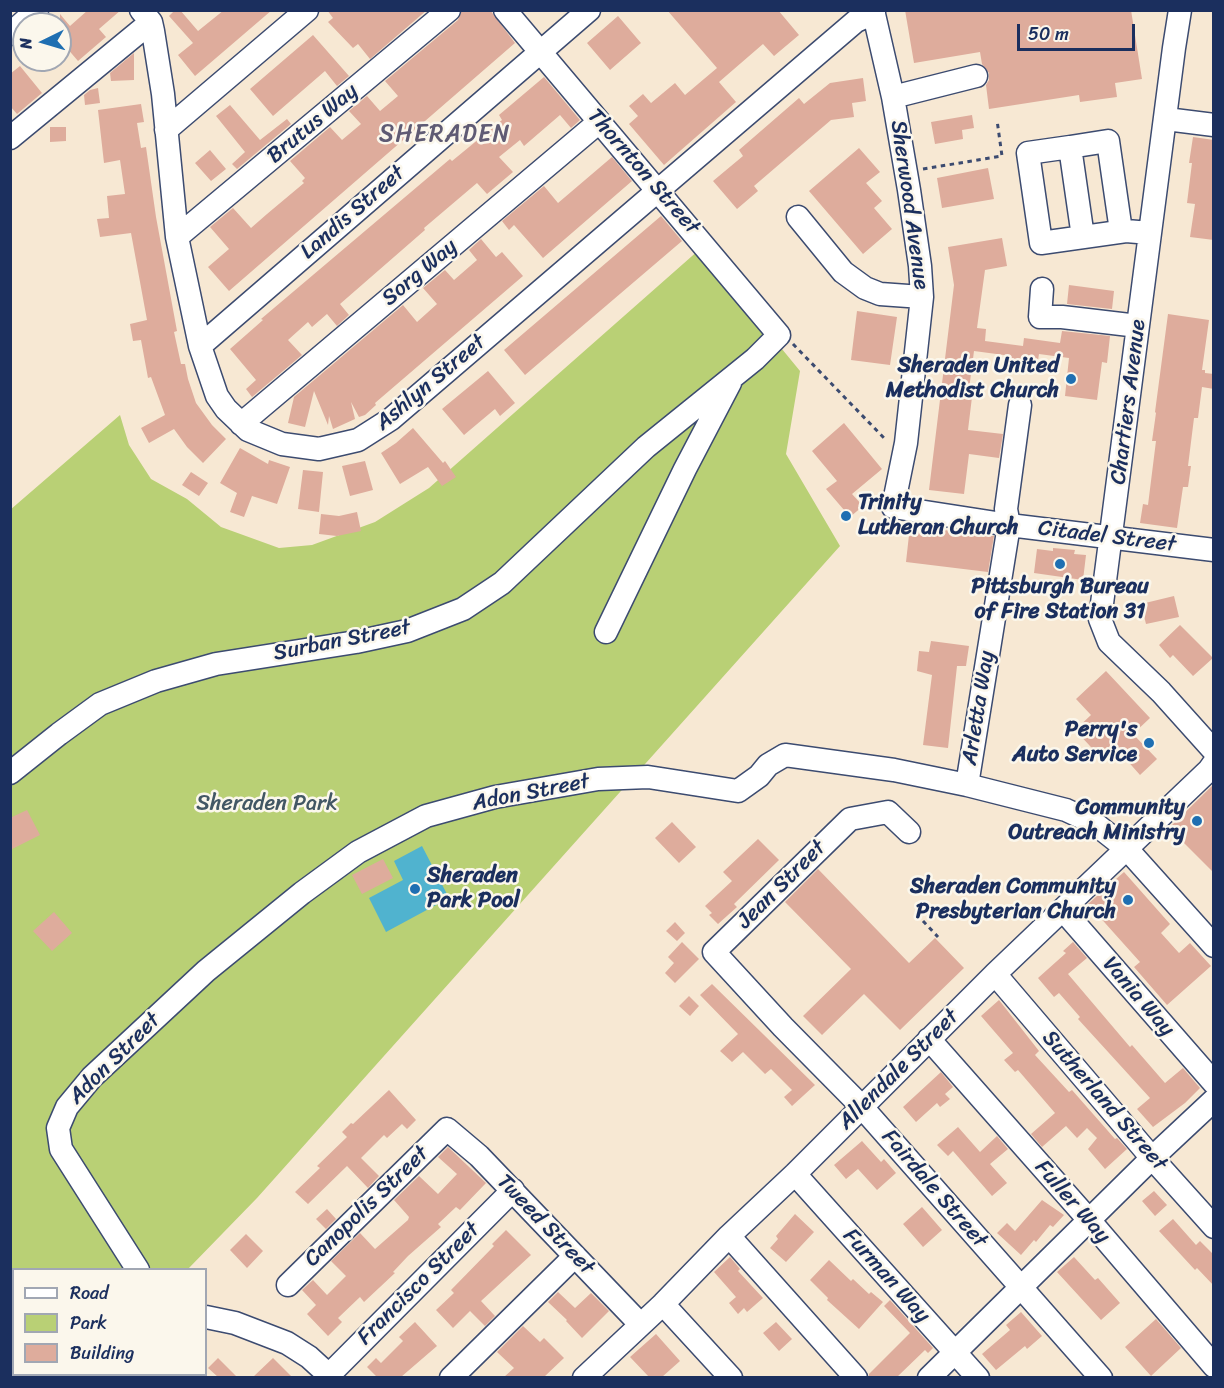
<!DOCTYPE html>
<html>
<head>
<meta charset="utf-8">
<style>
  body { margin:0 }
  #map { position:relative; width:1224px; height:1388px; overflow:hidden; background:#f7e8d3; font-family:Sriracha,sans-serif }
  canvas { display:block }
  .frame { position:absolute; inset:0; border:12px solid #1b2f5e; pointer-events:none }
  .legend { position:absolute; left:12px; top:1268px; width:195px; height:108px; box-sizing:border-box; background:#fbf7ec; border:2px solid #a1a7b3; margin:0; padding:8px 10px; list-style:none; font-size:18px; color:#1b2f5e }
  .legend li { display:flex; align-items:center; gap:12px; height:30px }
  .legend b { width:30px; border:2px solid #a1a7b3 }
  .north { position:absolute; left:12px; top:12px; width:60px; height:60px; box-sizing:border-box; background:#fbf7ec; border:2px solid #a1a7b3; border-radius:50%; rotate:265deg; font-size:16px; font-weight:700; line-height:24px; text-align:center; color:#1b2f5e }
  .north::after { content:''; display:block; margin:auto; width:21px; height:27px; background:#1f6fb2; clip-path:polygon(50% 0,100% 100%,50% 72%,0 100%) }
  .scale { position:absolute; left:1017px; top:24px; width:118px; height:27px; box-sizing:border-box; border:3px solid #1b2f5e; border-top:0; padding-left:8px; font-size:18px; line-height:21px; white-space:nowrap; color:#1b2f5e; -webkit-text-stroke:4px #fbf7ec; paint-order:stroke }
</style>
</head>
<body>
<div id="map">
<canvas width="1224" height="1388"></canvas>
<div class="frame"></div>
<ul class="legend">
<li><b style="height:8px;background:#fff"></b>Road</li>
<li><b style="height:16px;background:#b9d075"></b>Park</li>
<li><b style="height:16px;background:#deac9c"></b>Building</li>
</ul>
<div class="north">N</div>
<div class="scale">50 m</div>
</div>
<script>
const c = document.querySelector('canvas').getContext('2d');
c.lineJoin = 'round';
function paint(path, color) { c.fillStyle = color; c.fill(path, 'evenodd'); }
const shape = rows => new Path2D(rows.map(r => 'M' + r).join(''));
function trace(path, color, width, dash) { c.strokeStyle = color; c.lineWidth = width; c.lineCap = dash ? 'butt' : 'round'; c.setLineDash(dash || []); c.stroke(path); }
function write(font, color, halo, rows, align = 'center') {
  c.font = font + ' Sriracha,sans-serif'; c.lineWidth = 5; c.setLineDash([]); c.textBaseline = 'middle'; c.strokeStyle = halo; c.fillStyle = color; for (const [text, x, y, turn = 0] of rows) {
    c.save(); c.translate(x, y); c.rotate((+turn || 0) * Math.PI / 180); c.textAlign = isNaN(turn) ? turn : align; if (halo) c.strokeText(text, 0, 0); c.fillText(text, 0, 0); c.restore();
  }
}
const green = shape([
  [700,249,800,371,786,454,840,546,257,1198,188,1269,14,1270,14,1374,29,1375,10,1377,10,510,120,415,129,445,151,479,187,499,221,527,279,548,312,545,375,522,429,488]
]);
const water = shape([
  [422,846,449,898,386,932,369,898,403,880,394,861]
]);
const building = shape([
  [88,10,121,10,99,29,106,37,78,61,60,40,60,14,70,26],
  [175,10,180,10,198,31,224,10,272,10,195,76,178,55,193,43,169,16],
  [327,10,427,10,370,59,358,44,353,48,328,22,333,18],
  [462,10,490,10,515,43,229,291,208,267,229,249,210,227,233,208,251,228,267,214,304,183,302,181,305,178,290,161,330,127,342,140,361,124,349,111,367,96,380,111,398,96,385,81,458,20],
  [667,10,778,10,799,35,774,56,763,44,719,82,736,102,664,165,629,124,638,116,629,106,643,94,651,103,675,83,685,95,717,68],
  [905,10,1131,10,1142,79,1115,83,1117,97,1080,102,1079,95,989,109,986,85,989,80,989,73,982,64,980,52,914,63],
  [618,16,641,43,610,70,587,43],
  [313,35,349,76,337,86,325,71,273,116,250,89],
  [134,53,134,80,111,81,110,73],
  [20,66,42,93,17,114,10,106,10,74],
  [544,77,580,120,571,128,560,115,524,146,520,140,499,157,513,172,487,194,477,183,424,228,425,230,340,304,349,315,337,326,327,314,312,327,308,322,288,340,302,355,252,397,246,389,256,380,230,349,263,320,261,319,450,159,452,161,502,120,499,115],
  [863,78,866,101,852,103,854,117,831,120,754,186,758,191,737,209,713,181,743,156,739,150,799,98,804,104,830,83],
  [98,88,100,103,85,105,84,95,90,90],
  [141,104,144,122,137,123,141,148,146,147,156,217,177,331,174,332,181,364,185,364,188,379,196,403,212,425,226,439,203,463,187,447,174,429,149,443,141,428,165,415,151,377,148,378,141,340,133,341,130,324,147,320,131,233,100,237,97,219,109,218,107,196,125,194,120,160,104,163,98,110],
  [230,105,260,140,287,119,291,124,237,169,232,164,245,152,216,116],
  [972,115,974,128,962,130,963,139,935,144,931,122],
  [50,127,66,127,66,141,50,142],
  [1193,137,1214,140,1214,240,1190,237,1195,204,1187,203,1192,163,1189,163],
  [859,148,880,172,866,183,882,201,874,208,892,229,863,254,809,191],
  [210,150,226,169,211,181,195,163],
  [612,157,632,181,543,258,514,225,509,230,502,221,544,186,558,203],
  [988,168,994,199,942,208,937,178],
  [661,216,682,241,525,375,504,350],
  [1002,238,1007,266,985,270,977,328,986,329,985,341,1023,346,1024,338,1060,343,1062,331,1110,336,1107,363,1102,362,1097,400,1065,396,1069,358,1039,354,1037,367,1003,363,1004,355,974,351,968,397,972,397,968,430,1003,434,999,458,969,454,964,494,929,490,954,285,948,247],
  [481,239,496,257,502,252,523,276,375,403,376,405,365,415,359,417,351,402,355,419,333,429,329,416,328,425,314,391,305,427,288,423,294,397,403,305,417,322,437,304,423,288,445,270,454,280,477,260,469,250],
  [1069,285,1114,291,1112,309,1067,304],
  [857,311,897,317,890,365,851,360],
  [1168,314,1209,320,1202,370,1205,370,1205,373,1214,374,1214,389,1202,387,1198,418,1194,418,1188,466,1191,466,1188,487,1183,487,1177,528,1140,523,1143,504,1148,505,1156,441,1152,441,1156,413,1155,412],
  [488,371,515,403,500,416,495,409,464,435,442,409],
  [844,423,882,469,852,494,863,506,850,517,826,489,837,481,812,451],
  [413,428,443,463,445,461,456,477,442,486,428,467,400,484,381,453,396,443],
  [240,448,268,464,269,460,290,467,277,504,252,496,244,517,230,512,237,493,220,483],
  [365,461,373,490,350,496,342,466],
  [303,470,323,472,319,512,298,509],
  [191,472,208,483,199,496,182,485],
  [357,512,361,531,337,536,319,534,321,514,339,516],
  [910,526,994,536,988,572,906,562],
  [1053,548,1075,550,1074,554,1086,555,1083,580,1034,573,1037,549,1053,551],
  [1174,596,1179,617,1146,624,1141,604],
  [1180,625,1213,658,1193,676,1173,655,1170,658,1159,645],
  [931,641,969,646,966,666,957,666,948,748,923,745,932,675,917,671,919,651,929,652],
  [1106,671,1150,718,1133,734,1157,759,1140,775,1117,749,1104,761,1075,730,1091,715,1076,699],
  [1214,784,1214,873,1169,828],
  [27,810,40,835,10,850,10,818],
  [672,822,696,847,679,863,655,838],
  [758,839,779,860,734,904,737,907,718,924,709,915,712,913,705,906,732,881,723,872],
  [383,859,393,878,362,894,352,875],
  [818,869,909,963,935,938,964,968,900,1030,864,994,822,1035,803,1016,851,969,785,902],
  [1124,872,1170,924,1161,933,1179,953,1190,943,1211,966,1167,1005,1134,967,1140,962,1088,904],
  [54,912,72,933,52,951,33,931],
  [675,922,685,933,677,941,666,931],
  [682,942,699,959,675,983,665,973,674,963,668,957],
  [1073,942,1087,958,1068,974,1130,1047,1132,1045,1165,1083,1183,1068,1200,1088,1185,1103,1153,1127,1137,1109,1150,1098,1078,1019,1080,1017,1059,993,1054,997,1038,978,1066,953,1063,951],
  [712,984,815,1085,792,1106,784,1097,792,1090,771,1069,765,1074,743,1052,732,1062,720,1051,738,1034,700,995],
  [689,996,699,1006,690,1016,679,1006],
  [999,1000,1039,1051,1035,1055,1069,1092,1072,1090,1115,1139,1117,1138,1127,1149,1105,1169,1088,1149,1097,1138,1087,1128,1077,1138,1066,1126,1042,1147,1031,1134,1055,1113,1018,1070,1015,1072,1004,1060,1013,1053,981,1016],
  [941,1072,953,1087,945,1094,950,1099,940,1107,937,1103,916,1122,903,1107],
  [389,1090,416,1120,407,1129,402,1124,387,1138,384,1135,361,1158,379,1176,368,1188,347,1166,308,1204,295,1192,320,1168,317,1166,347,1137,342,1132,351,1123,353,1124],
  [958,1127,980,1152,997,1136,1008,1149,990,1164,1007,1183,992,1196,953,1151,948,1156,937,1145],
  [862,1141,881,1162,884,1159,896,1173,877,1190,858,1169,846,1179,834,1165],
  [448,1147,486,1183,460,1210,456,1207,438,1224,441,1227,408,1256,393,1272,395,1273,364,1302,360,1297,338,1318,342,1322,328,1336,307,1314,316,1305,302,1290,313,1280,327,1295,346,1276,331,1261,360,1233,375,1249,408,1220,409,1217,394,1200,419,1176,438,1194,457,1174,438,1157],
  [1154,1191,1167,1205,1155,1216,1142,1201],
  [1042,1200,1064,1215,1053,1227,1050,1225,1036,1242,1034,1240,1021,1255,997,1233,1007,1223,1015,1231],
  [922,1207,942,1230,923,1247,903,1224],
  [327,1209,336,1219,326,1229,316,1219],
  [795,1214,814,1232,786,1262,770,1248,778,1239,776,1236],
  [1173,1219,1196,1245,1200,1241,1214,1255,1214,1286,1197,1268,1195,1270,1159,1231],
  [506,1230,531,1255,481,1301,495,1316,485,1326,470,1311,453,1328,436,1310,454,1293,451,1290,494,1246,492,1244],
  [246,1234,263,1251,247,1268,230,1250],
  [730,1257,740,1269,738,1271,763,1298,747,1312,744,1308,738,1314,729,1303,736,1297,714,1272],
  [1074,1257,1095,1280,1098,1278,1120,1303,1101,1320,1057,1272],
  [829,1260,851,1281,853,1279,869,1294,871,1292,883,1302,859,1329,827,1300,828,1298,810,1280],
  [558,1292,575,1308,591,1293,609,1311,582,1338,566,1321,567,1320,548,1302],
  [890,1300,933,1348,928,1353,925,1350,897,1377,869,1377,869,1374,910,1333,884,1306],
  [1021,1312,1042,1336,1027,1349,1025,1346,996,1370,982,1354,1010,1330,1006,1325],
  [1156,1319,1181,1348,1151,1376,1125,1347],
  [415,1322,437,1346,401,1377,377,1377,367,1367,376,1358,381,1363,403,1341,399,1337],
  [776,1322,792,1339,779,1351,763,1333],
  [523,1326,540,1342,544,1338,564,1358,544,1377,504,1377,514,1368,497,1352],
  [656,1334,680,1361,662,1377,649,1377,630,1357],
  [218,1358,237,1377,218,1377,208,1368],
  [273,1358,292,1377,253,1377]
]);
const path = shape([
  [923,169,1002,156,997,120],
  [793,344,884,438],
  [923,921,938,937]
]);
const minor = shape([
  [141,10,151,22,153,31,163,94,177,237,200,346,217,396,226,409,248,430,282,444,319,449,358,440,391,419,856,21,874,13],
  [873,10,893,97,909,190,920,266,922,297,906,443,893,507,1009,525,1214,550],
  [1180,10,1174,48,1100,619,1109,642,1161,692,1214,751],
  [10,34,37,10],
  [893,97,976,76],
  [1166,119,1214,125],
  [166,130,307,10],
  [10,138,151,22],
  [1070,147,1108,141,1121,231],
  [798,217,843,272,865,288,880,294,922,297],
  [177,237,449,10],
  [1083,237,1070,147,1028,153,1041,243,1126,231,1150,233],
  [1042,289,1040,317,1062,317,1138,326],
  [200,346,589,10],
  [241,424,599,122],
  [606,632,685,469,730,383],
  [10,773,59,734,100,704,156,681,216,664,356,642,407,631,463,609,502,583,646,447,755,359,779,335,505,10],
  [967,785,1009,525,1006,509,1020,405],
  [909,832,888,812,850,819,714,952,783,1027,861,1106,1101,1378],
  [1063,910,1214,1083],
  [995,974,1152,1158,1214,1227],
  [929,1039,1089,1220,1214,1366],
  [795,1174,978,1378],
  [729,1236,856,1378],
  [138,1270,61,1149,58,1128,67,1107,92,1077,206,971,302,893,358,852,426,816,495,797,598,779,648,777,738,791,759,776,768,765,785,755,894,770,967,785,1066,810,1094,823,1127,849,1214,946],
  [288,1285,447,1129,479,1156,640,1324],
  [663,1304,731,1378],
  [206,1317,235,1323,287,1343,309,1357,332,1378],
  [326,1378,513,1190],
  [451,1378,575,1256],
  [584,1378,663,1304,729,1236,795,1174,995,974,1209,770,1214,763],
  [929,1378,1152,1158,1214,1100]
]);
const markers = [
  [1071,379,6,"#1f6fb2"],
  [846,516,6,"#1f6fb2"],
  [1060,564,6,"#1f6fb2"],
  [1149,743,6,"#1f6fb2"],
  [1197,821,6,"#1f6fb2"],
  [415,889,6,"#1f6fb2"],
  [1128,900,6,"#1f6fb2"]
];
const streetNames = [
  ["Brutus Way",313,124,-40],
  ["Thornton Street",643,172,49],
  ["Sherwood Avenue",909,205,82],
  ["Landis Street",353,213,-41],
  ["Sorg Way",420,273,-40],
  ["Ashlyn Street",431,383,-40],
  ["Chartiers Avenue",1129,402,-83],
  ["Citadel Street",1107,537,7],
  ["Surban Street",342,641,-11],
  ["Arletta Way",979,708,-81],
  ["Adon Street",531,793,-11],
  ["Jean Street",782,885,-45],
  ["Vania Way",1138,997,49],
  ["Adon Street",115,1059,-45],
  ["Allendale Street",899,1070,-45],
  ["Sutherland Street",1104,1101,49],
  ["Fairdale Street",934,1189,49],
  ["Fuller Way",1072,1202,49],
  ["Canopolis Street",367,1207,-44],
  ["Tweed Street",545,1225,46],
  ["Furman Way",886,1276,48],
  ["Francisco Street",419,1284,-45]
];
const poiNames = [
  ["Sheraden United",1059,366],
  ["Methodist Church",1059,391],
  ["Trinity",858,503,"left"],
  ["Lutheran Church",858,528,"left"],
  ["Pittsburgh Bureau",1060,587,"center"],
  ["of Fire Station 31",1060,612,"center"],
  ["Perry's",1137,730],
  ["Auto Service",1137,755],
  ["Community",1185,808],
  ["Outreach Ministry",1185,833],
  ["Sheraden",427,876,"left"],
  ["Park Pool",427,901,"left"],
  ["Sheraden Community",1116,887],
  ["Presbyterian Church",1116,912]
];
const parkNames = [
  ["Sheraden Park",267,804]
];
const neighbourhoodNames = [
  ["SHERADEN",445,135]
];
paint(green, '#b9d075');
paint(water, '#50b3cf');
paint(building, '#deac9c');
trace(minor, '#3c4b70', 25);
trace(path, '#3c4b70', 3, [4.5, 4.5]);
trace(minor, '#fff', 22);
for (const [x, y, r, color] of markers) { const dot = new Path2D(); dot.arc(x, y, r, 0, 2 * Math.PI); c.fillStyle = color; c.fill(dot); trace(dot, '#fbf7ec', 2); }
write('22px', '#1b2f5e', '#fbf7ec', streetNames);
write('bold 22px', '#1b2f5e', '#fbf7ec', poiNames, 'right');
write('22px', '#425764', '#fbf7ec', parkNames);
c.letterSpacing = '1.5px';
write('24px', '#5f5b74', '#fbf7ec', neighbourhoodNames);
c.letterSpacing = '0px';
</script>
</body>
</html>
